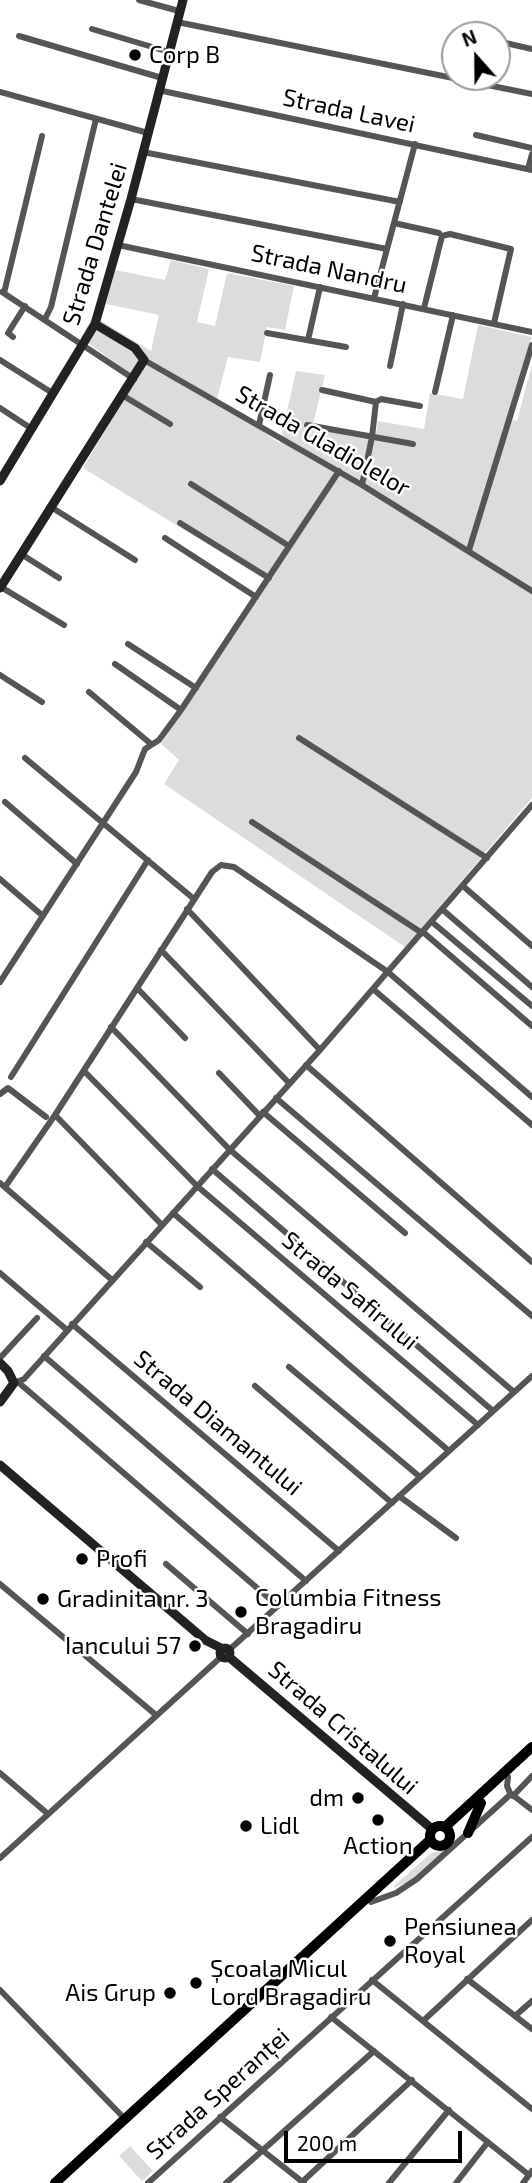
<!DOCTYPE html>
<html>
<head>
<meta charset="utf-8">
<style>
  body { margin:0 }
  #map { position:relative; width:532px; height:2183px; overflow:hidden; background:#fff; font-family:"Exo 2",sans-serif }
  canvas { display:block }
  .north { position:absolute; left:441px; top:21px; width:70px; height:70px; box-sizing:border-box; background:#fff; border:2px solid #999; border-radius:50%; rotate:339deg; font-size:19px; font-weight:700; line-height:28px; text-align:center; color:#000 }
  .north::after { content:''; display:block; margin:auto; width:24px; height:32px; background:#000; clip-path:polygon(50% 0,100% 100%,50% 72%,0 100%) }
  .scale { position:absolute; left:284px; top:2131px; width:178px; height:32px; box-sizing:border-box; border:4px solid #000; border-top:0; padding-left:9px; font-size:21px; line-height:24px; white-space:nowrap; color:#000; -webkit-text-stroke:5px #fff; paint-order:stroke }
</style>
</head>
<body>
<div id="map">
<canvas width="532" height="2183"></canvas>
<div class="north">N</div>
<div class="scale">200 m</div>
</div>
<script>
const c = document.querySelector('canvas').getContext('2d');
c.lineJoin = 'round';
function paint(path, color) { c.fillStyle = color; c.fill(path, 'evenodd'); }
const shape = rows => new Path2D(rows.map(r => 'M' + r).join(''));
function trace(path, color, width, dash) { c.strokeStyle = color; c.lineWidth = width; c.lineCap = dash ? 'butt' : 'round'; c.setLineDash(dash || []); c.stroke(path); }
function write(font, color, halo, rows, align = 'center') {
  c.font = font + ' "Exo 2",sans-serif'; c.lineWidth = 5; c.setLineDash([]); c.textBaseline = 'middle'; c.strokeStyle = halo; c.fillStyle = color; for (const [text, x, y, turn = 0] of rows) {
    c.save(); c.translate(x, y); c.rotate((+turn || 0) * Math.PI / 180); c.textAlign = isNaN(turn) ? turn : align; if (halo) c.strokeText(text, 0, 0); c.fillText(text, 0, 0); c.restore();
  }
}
const green = shape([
  [171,260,209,269,197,322,215,326,227,273,294,286,285,330,267,327,260,362,228,357,216,402,280,443,296,371,325,375,312,428,375,440,378,421,424,429,430,393,463,399,478,325,532,337,507,418,517,421,532,365,532,798,405,947,164,784,179,760,161,744,266,580,83,468,136,378,81,338,93,316,151,351,159,315,106,304,115,270,165,280],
  [446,1850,412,1880,394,1888,394,1886,431,1853],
  [130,2146,153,2171,142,2181,119,2156]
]);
const street = shape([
  [139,0,179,11],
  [177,22,532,94],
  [92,29,169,52],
  [467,34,470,35],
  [19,36,162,78],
  [497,41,532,49],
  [158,90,532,170],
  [0,92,148,133],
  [476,135,532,148],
  [143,152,400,202],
  [528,169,532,154],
  [131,199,387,249],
  [394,223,439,233],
  [118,245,532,332],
  [2,292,134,379],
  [4,293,42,136],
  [374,298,415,144],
  [424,308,442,236,450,234,511,249,494,323],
  [45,319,51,307,96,119],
  [267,333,346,347],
  [13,337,8,333,25,306],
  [308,340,320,287],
  [0,360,54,394],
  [144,360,362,485,532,591],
  [390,366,403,304],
  [322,390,376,402,372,437,362,485],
  [435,392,453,315],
  [122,395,170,424],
  [376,402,381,399,420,406],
  [0,408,32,429],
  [259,425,270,375],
  [307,425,413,444],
  [191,484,289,546],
  [51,507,135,560],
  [180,523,269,578],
  [165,538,256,597],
  [469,550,532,345],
  [21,554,59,578],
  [1,587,64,625],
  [128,644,196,688],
  [115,664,181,710],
  [0,675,42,702],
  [89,692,151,744],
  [299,738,487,858],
  [25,758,194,899],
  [5,802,77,864],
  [252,822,422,933],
  [0,879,43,916],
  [463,886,532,946],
  [187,909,320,1050],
  [443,910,532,987],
  [432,922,532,1006],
  [423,932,532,1026],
  [161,950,289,1083],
  [0,982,136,772,145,749,159,740,181,710,339,471],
  [137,988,185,1038],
  [373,989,532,1125],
  [111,1027,229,1149,514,1392],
  [306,1065,532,1262],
  [84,1071,197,1186,478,1425],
  [219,1073,260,1116],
  [11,1077,148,860],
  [0,1094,8,1088,46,1117],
  [276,1098,532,1316],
  [263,1112,405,1233],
  [55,1115,162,1225],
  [212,1169,493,1411],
  [0,1183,112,1280],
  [5,1187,55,1115,212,872,221,865,234,867,388,972,532,1097],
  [173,1213,449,1451],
  [146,1242,200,1287],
  [0,1273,67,1330],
  [72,1324,339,1551],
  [44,1356,306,1581],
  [0,1358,37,1318],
  [289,1367,420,1477],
  [18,1382,278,1606],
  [14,1383,24,1379,320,1050,532,805],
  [255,1386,392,1503],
  [399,1496,456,1538],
  [166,1564,248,1634],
  [0,1584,156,1715],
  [229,1650,532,1376],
  [0,1773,48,1814],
  [508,1777,507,1786,510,1793,532,1810],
  [513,1796,532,1776],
  [0,1858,221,1657],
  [371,1902,396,1893,417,1879,511,1794],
  [467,1979,532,2029],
  [372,1980,532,2109],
  [0,1990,125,2119],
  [515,2016,532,2001],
  [331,2017,529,2175],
  [423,2021,532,1920],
  [220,2117,304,2183],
  [148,2183,532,1837],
  [226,2183,374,2051],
  [301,2183,412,2080],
  [389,2183,449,2110],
  [456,2183,488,2142],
  [523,2183,532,2171]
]);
const secondary = shape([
  [0,481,95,324,131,199,183,0],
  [0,588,144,360,135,348,95,324],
  [0,1363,8,1371,14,1383,0,1402],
  [0,1465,205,1640,223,1649],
  '220 1653a5 5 0 1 1 10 0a5 5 0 1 1-10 0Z',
  [229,1657,432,1829]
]);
const primary = shape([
  '430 1836a10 10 0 1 1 20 0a10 10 0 1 1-20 0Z',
  [445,1827,532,1747],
  [468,1833,481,1803],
  [55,2183,430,1840]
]);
const markers = [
  [135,55,7,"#000"],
  [82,1559,7,"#000"],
  [43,1599,7,"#000"],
  [241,1612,7,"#000"],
  [195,1646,7,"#000"],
  [358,1798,7,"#000"],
  [378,1820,7,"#000"],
  [246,1826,7,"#000"],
  [390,1941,7,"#000"],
  [196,1983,7,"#000"],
  [170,1993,7,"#000"]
];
const poiNames = [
  ["Corp B",149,55],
  ["Profi",96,1559],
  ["Columbia Fitness",255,1598],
  ["Bragadiru",255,1626],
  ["Gradinita nr. 3",57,1599],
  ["Iancului 57",181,1646,"right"],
  ["dm",344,1798,"right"],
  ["Lidl",260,1826],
  ["Action",378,1846,"center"],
  ["Pensiunea",404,1927],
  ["Royal",404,1955],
  ["Școala Micul",210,1969],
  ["Lord Bragadiru",210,1997],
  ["Ais Grup",156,1993,"right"]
];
const streetNames = [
  ["Strada Lavei",349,111,12],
  ["Strada Dantelei",95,244,-73],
  ["Strada Nandru",329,269,12],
  ["Strada Gladiolelor",323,441,30],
  ["Strada Safirului",350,1291,40],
  ["Strada Diamantului",218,1423,40],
  ["Strada Cristalului",343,1728,41],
  ["Strada Speranței",218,2094,-42]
];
paint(green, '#dcdcdc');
trace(street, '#555', 6);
trace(secondary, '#222', 9);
trace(primary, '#000', 10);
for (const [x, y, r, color] of markers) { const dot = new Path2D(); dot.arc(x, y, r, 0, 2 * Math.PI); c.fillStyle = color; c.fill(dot); trace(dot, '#fff', 2.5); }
write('24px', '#000', '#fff', poiNames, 'left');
write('24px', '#000', '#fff', streetNames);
</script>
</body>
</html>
